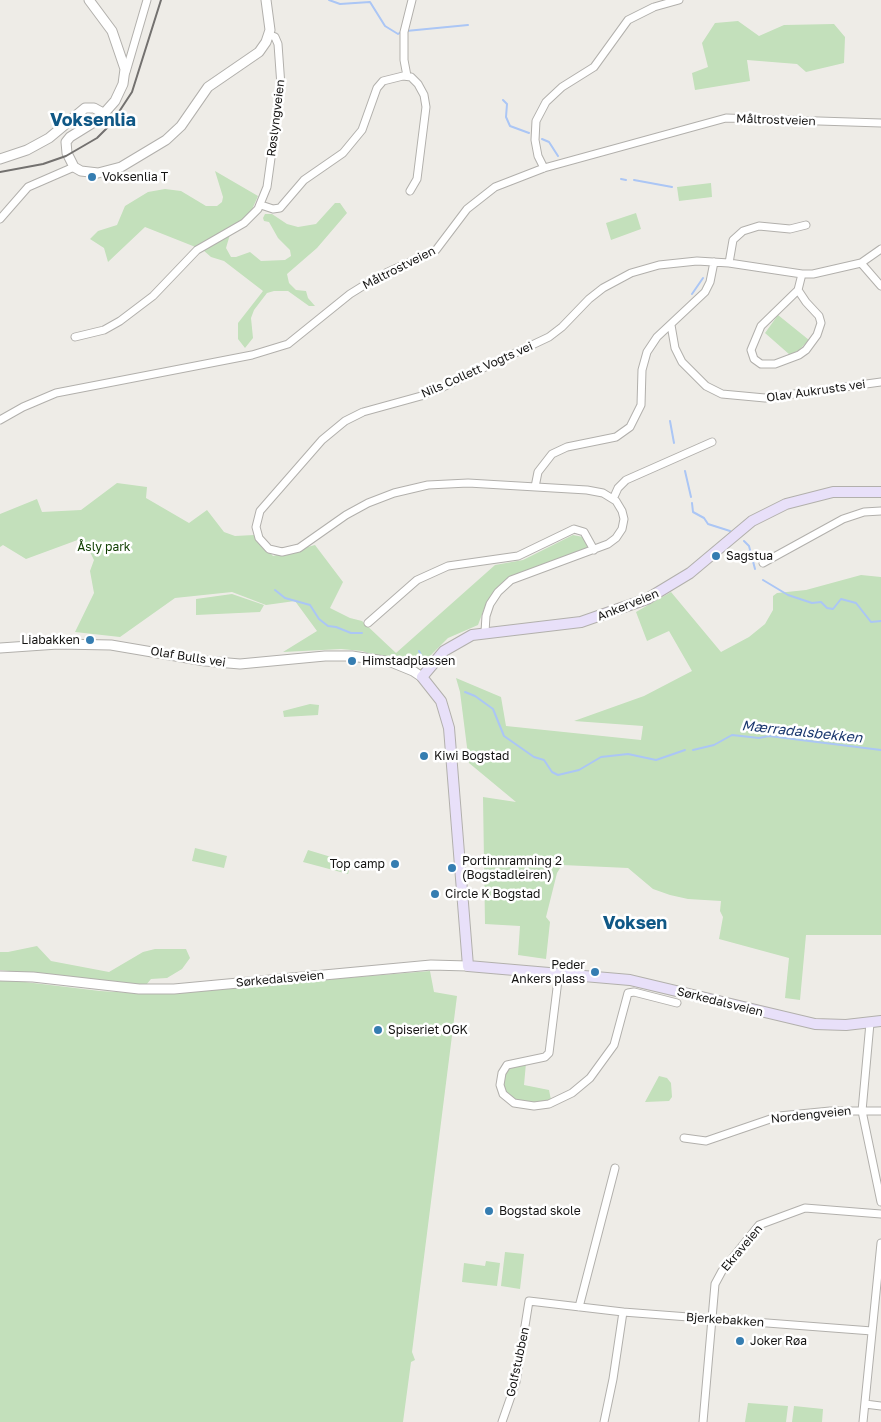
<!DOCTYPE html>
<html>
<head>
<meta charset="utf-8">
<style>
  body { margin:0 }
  canvas { display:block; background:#eeece7 }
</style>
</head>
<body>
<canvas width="881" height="1422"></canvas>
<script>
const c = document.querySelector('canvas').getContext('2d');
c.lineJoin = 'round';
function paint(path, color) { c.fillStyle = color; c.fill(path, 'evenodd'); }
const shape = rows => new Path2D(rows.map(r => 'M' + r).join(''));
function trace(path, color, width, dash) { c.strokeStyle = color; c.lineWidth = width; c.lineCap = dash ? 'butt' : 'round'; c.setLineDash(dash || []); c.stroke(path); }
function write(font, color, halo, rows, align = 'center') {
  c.font = font + ' "Golos Text",sans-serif'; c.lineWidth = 5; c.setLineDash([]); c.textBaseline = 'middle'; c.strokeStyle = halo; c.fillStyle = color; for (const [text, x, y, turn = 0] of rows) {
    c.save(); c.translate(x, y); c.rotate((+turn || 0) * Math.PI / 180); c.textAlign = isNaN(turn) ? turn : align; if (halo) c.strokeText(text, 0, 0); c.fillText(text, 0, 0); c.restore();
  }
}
const green = shape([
  [738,21,759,36,784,25,834,24,845,37,844,63,806,72,797,64,747,60,750,81,695,90,692,73,708,67,702,43,715,23],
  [215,171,258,196,250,214,231,231,226,248,231,257,236,257,250,252,261,261,285,260,291,256,290,250,278,238,269,222,264,221,263,218,265,214,272,214,287,224,298,227,316,224,335,203,340,203,347,213,317,248,287,274,289,283,296,290,306,291,308,298,315,306,309,306,288,291,274,291,267,293,254,310,251,318,253,338,245,348,238,339,238,323,263,291,224,261,211,257,203,250,145,227,108,262,104,248,90,239,98,231,117,225,125,206,148,192,165,189,181,191,206,206,217,206,222,202,223,197],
  [711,183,712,197,679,201,677,187],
  [636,213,641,229,611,240,606,223],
  [778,315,809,340,799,350,790,355,765,333],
  [117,483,147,487,146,498,189,523,207,510,224,532,235,536,254,535,273,556,315,545,343,582,330,608,350,618,362,621,396,653,495,565,523,560,573,535,583,537,588,548,510,578,487,601,478,625,448,638,426,660,411,665,388,660,362,651,341,649,283,652,317,631,295,601,266,605,232,592,175,598,120,637,75,632,94,593,90,571,94,560,83,538,26,559,3,545,0,547,0,514,37,499,42,512,81,510],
  [861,575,881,577,881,935,806,935,800,1000,785,998,789,958,719,939,723,917,720,911,721,901,688,899,670,895,653,889,628,868,562,865,557,873,546,917,550,922,546,959,518,955,520,926,485,924,483,797,516,802,469,763,460,692,456,678,501,697,506,726,641,740,643,726,574,721,644,696,692,671,669,631,647,641,636,612,671,592,721,652,749,637,765,624,773,610,773,596,777,593,806,590],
  [232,594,264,605,260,612,196,615,196,599],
  [310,704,319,705,318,715,284,717,283,711],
  [195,848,227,856,224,868,192,861],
  [308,850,351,863,348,874,303,862],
  [37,946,51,961,109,972,143,952,155,949,186,949,190,958,182,969,167,978,151,979,146,985,0,970,0,952,8,952],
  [430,971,434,992,457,996,412,1352,415,1360,411,1362,403,1422,0,1422,0,979,100,991,151,994],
  [526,1063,524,1085,549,1090,551,1100,540,1104,512,1099,505,1093,502,1085,504,1074,509,1067],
  [659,1076,667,1078,671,1083,672,1097,669,1101,645,1102],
  [505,1252,524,1254,520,1289,501,1286],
  [486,1261,500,1263,497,1286,462,1282,464,1263,485,1266],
  [748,1403,788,1406,786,1422,745,1422],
  [794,1406,823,1409,822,1422,792,1422]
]);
const stream = shape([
  [329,0,340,4,370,2,385,26,398,34,401,32],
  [406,31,468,25],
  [503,100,507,104,506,117,510,126,529,133],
  [542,139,549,142,558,156],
  [621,179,626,180],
  [634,180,672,187],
  [692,294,703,278],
  [670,421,674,443],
  [685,471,691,497],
  [692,503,693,512,704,518,708,524,730,531],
  [744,541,749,546,755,569],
  [763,580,788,595,812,603,821,602,827,608,833,609,841,599,856,603,871,622,881,621],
  [275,590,285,598,310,605,319,619,328,626,336,627,351,633,362,633],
  [419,651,423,659],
  [465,692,475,696,493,709,504,736,534,757,544,760,552,772,558,775,579,770,601,757,628,754,656,760,685,750],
  [693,750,714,745,732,735,759,738,769,736,881,750]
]);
const minor = shape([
  [126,72,147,0],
  [407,76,404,60,404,32,412,0],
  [544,168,538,156,535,140,536,121,546,102,562,87,594,67,628,20,654,7,679,0],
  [261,205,273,209,280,208,304,180,343,153,362,130,377,88,383,81,403,76,411,77,418,84,424,95,426,107,417,179,410,191],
  [0,219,28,187,74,167],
  [729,263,733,240,743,231,759,226,790,229,806,225],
  [861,263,881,286],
  [798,290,761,326,751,350,754,359,761,364,775,364,799,355,806,350,817,335,821,323,819,316,806,302,798,290,802,274],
  [671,325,675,348,682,362,706,386,722,394,765,398,881,382],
  [75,337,104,330,120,321,153,296,197,250,244,223,258,209,267,187,281,86,278,44,275,37,270,35],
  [0,420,23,407,56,393,252,355,288,344,350,294,379,276,436,250,467,209,495,187,544,168,726,118,881,123],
  [535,487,538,472,552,454,567,447,616,437,630,427,641,405,642,370,647,352,657,337,705,292,710,282,714,262],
  [613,499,618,488,626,480,712,442],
  [763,563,843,519,864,512,881,511],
  [368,623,417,580,448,566,518,556,574,529,584,532,594,550],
  [485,632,486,616,490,604,498,592,511,580,608,544,616,538,622,529,624,519,622,511,616,501,603,493,587,490,468,483,428,485,394,493,368,503,346,515,299,548,282,552,269,549,259,538,256,527,260,511,322,440,345,421,363,412,421,396,443,387,549,337,562,327,589,299,603,288,631,273,659,265,697,261,729,263,802,274,813,274,861,263,881,249],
  [559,972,549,1053,545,1057,507,1065,502,1073,500,1085,503,1094,514,1103,534,1106,549,1104,572,1093,590,1078,614,1045,628,993,634,992,677,1003],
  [870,1023,862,1111,881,1202],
  [684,1138,706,1141,779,1116,830,1111,881,1111],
  [579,1307,615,1168],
  [865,1404,881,1406],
  [502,1422,516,1382,529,1301,623,1312,872,1331],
  [604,1422,613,1379,623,1312],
  [703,1422,715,1284,722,1271,759,1225,805,1208,881,1214],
  [863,1422,881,1243]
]);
const tertiary = shape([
  [89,0,112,31,125,69,123,84,115,101,99,119,70,137,66,142,67,153,74,167,81,171,98,173,121,167,166,140,181,126,208,87,259,52,266,42,270,30,266,0],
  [0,159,27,150,49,138,85,108,94,108,105,114],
  [0,648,58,644,111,645,205,661,240,664,325,656,352,656,391,662,413,671,422,677],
  [0,976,33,977,139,989,174,989,431,965,468,966]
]);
const secondary = shape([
  [881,492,833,492,786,504,752,521,690,573,647,599,581,622,472,635,444,651,422,677,441,701,449,728,468,966,630,980,815,1024,846,1025,881,1021]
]);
const rail = shape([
  [0,172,43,164,66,156,97,138,111,124,132,92,161,0]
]);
const markers = [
  [92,177,5,"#357db1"],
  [716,556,5,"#357db1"],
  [90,640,5,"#357db1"],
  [352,661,5,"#357db1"],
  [424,756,5,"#357db1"],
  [395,864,5,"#357db1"],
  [452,868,5,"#357db1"],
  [435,894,5,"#357db1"],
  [595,972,5,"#357db1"],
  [378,1030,5,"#357db1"],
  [489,1211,5,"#357db1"],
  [740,1341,5,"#357db1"]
];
const streetNames = [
  ["Røslyngveien",276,118,-83],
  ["Måltrostveien",776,120,2],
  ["Måltrostveien",399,268,-27],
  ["Nils Collett Vogts vei",477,370,-24],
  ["Olav Aukrusts vei",816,391,-8],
  ["Ankerveien",628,605,-22],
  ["Olaf Bulls vei",188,657,9],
  ["Sørkedalsveien",280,979,-5],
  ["Sørkedalsveien",720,1002,14],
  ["Nordengveien",811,1115,-6],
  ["Ekraveien",742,1248,-50],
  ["Bjerkebakken",725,1320,4],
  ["Golfstubben",518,1362,-78]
];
const poiNames = [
  ["Voksenlia T",102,177],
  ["Sagstua",726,556],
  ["Liabakken",80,640,"right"],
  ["Himstadplassen",362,661],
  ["Kiwi Bogstad",434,756],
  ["Portinnramning 2",462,861],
  ["(Bogstadleiren)",462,875],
  ["Top camp",385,864,"right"],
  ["Circle K Bogstad",445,894],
  ["Peder",585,965,"right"],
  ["Ankers plass",585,979,"right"],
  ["Spiseriet OGK",388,1030],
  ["Bogstad skole",499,1211],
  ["Joker Røa",750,1341]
];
const parkNames = [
  ["Åsly park",104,547]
];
const waterNames = [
  ["Mærradalsbekken",802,732,6]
];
const districtNames = [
  ["Voksenlia",93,120],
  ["Voksen",635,923]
];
paint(green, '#c3e0bb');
trace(stream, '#abc6f5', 2);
trace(minor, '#b2b0ac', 9);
trace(tertiary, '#b2b0ac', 11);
trace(secondary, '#b2b0ac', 12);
trace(minor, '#fff', 7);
trace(tertiary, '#fff', 9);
trace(secondary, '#e8e0f9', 10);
trace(rail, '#73716f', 2);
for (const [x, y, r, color] of markers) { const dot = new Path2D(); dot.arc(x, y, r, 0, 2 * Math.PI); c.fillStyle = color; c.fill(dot); trace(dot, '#fff', 2); }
write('12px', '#151413', '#fff', streetNames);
write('12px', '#151413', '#fff', poiNames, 'left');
write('12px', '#103e00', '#fff', parkNames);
write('italic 14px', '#1a376e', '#fff', waterNames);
write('bold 18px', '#105886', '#fff', districtNames);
</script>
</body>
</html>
